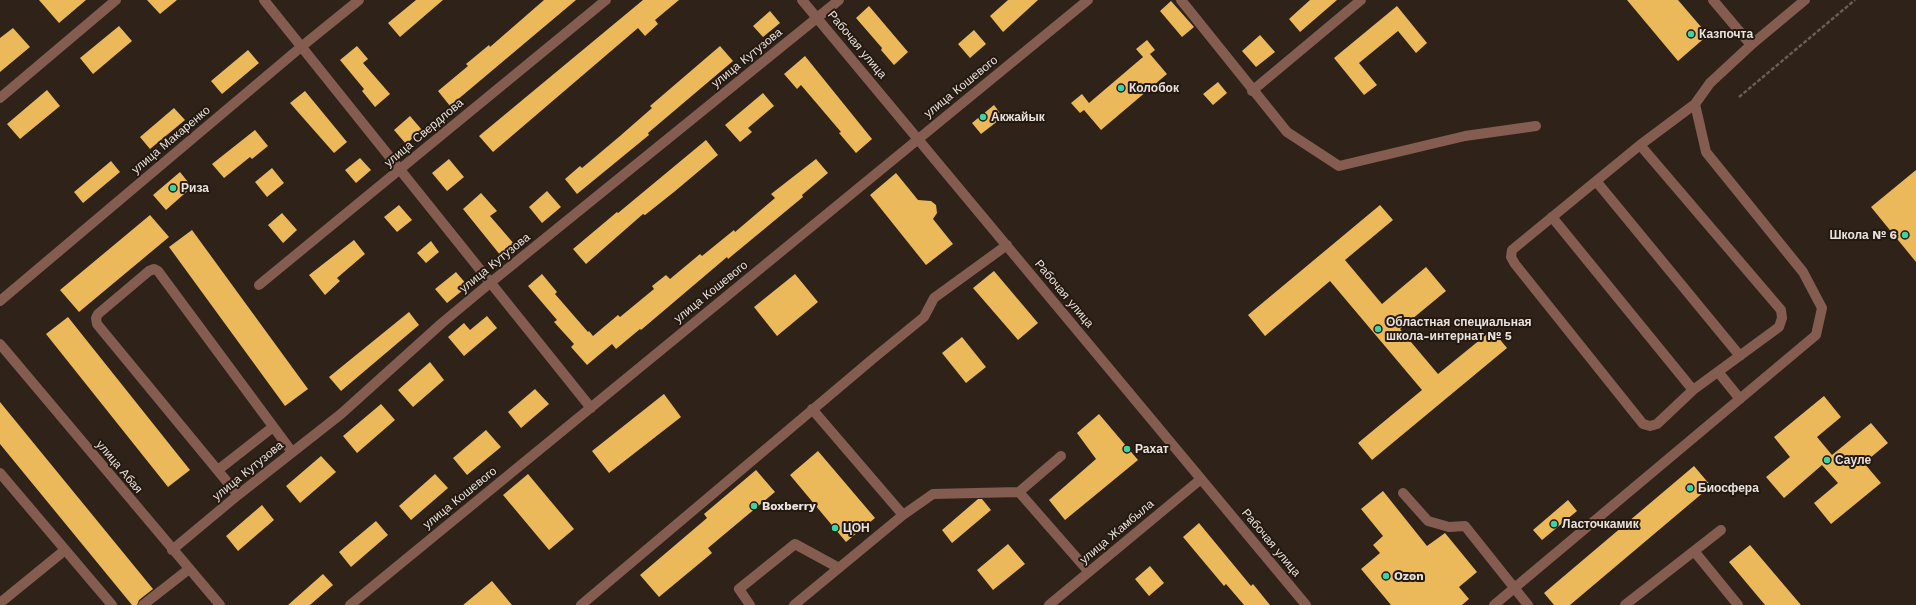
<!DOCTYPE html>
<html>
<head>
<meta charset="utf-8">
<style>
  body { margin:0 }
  canvas { display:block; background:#2e2219 }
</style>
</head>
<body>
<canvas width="1916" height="605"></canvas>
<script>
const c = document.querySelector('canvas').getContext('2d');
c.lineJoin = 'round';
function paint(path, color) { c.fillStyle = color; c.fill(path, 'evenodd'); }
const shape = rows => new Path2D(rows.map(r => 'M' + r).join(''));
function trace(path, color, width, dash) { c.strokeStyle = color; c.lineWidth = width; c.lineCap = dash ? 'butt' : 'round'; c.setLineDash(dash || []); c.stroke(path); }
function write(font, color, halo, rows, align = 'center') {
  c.font = font + ' "Work Sans",sans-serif'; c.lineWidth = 4; c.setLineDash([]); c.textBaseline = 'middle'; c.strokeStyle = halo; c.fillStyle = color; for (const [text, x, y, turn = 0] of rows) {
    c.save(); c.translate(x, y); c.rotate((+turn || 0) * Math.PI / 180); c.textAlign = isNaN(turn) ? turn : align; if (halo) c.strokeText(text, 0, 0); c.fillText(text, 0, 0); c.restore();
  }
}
const building = shape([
  [39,0,86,0,59,23],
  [147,0,177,0,160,14],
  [416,0,443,0,400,37,388,23],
  [544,0,576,0,450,106,438,91,468,66,466,64,489,45,490,47],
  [643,0,679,0,655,20,658,24,645,36,638,28,493,152,479,136],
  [1008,0,1038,0,1003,32,990,16],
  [1310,0,1337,0,1300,32,1289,19],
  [1627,0,1678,0,1708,35,1678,61],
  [1171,1,1194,27,1182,37,1160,11],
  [869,6,908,52,894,65,881,50,882,48,856,18],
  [1397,6,1427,43,1416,53,1398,31,1359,63,1377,85,1364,95,1334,58],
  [770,11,780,23,763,37,753,26],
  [119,26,132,41,93,74,80,58],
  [13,28,30,47,0,72,0,38],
  [974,30,986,44,970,58,958,44],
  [1260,35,1275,52,1256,67,1242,51],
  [1147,40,1155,50,1150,54,1167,74,1101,130,1084,110,1080,113,1071,103,1082,94,1089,103,1143,57,1136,49],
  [357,46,368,59,363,63,390,94,375,107,362,91,364,89,340,60],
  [720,46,733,61,648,133,649,135,577,194,565,179,580,166,582,168,620,136,652,108,650,106],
  [248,50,259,63,222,94,211,81],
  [805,56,872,139,856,153,839,133,841,132,801,85,797,89,784,74],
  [1218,82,1227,93,1213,105,1203,94],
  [47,90,60,106,20,139,7,124],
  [305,91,347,142,334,153,290,103],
  [763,93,774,106,748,128,752,132,740,142,725,125],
  [994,105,1003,117,981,134,972,123],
  [174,108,185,120,150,149,140,137],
  [410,116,422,130,406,144,394,130],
  [255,130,268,146,252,159,250,157,224,178,212,164],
  [706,140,718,155,674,192,645,215,643,214,586,264,573,249,617,212,618,213],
  [360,158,371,170,356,183,345,170],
  [449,159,464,177,447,191,432,173],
  [816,159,828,173,802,195,803,197,728,259,727,257,641,330,640,329,616,349,612,344,587,365,571,347,574,344,554,322,557,320,528,286,542,274,557,292,555,294,588,332,589,331,593,336,618,315,620,317,654,289,652,286,666,275,670,279,700,254,702,256,734,230,735,232,775,198,771,194],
  [111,161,120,172,83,203,74,192],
  [272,168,284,183,267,197,255,182],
  [1916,170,1916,262,1871,207],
  [180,172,192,187,166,210,153,195],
  [896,173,918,200,931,201,936,205,937,213,933,219,953,244,926,265,870,195],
  [547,191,561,207,542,223,529,207],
  [481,193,497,211,490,216,515,245,501,256,463,209],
  [399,205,412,220,397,232,384,217],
  [1380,205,1393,220,1345,260,1382,304,1426,267,1446,291,1400,329,1438,374,1492,330,1507,348,1372,460,1358,443,1422,390,1330,281,1265,336,1248,315],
  [282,213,297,230,283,243,268,225],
  [150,215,169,237,79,312,60,290],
  [192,230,308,389,285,406,169,247],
  [354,240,365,254,337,278,340,281,325,295,309,275],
  [431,241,439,252,426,263,417,253],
  [994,271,1038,323,1018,340,973,288],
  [456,272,468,286,447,303,435,289],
  [795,274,818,302,777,336,754,307],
  [409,312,419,325,341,391,329,377],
  [487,316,497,328,464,356,448,337,464,323,470,330],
  [68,317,190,470,168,487,46,334],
  [962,337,986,367,966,383,942,353],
  [430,362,444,380,413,407,398,390],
  [535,389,549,404,521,428,508,412],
  [664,394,681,417,609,473,592,451],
  [1824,396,1841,417,1817,437,1832,455,1871,423,1888,443,1864,463,1881,483,1831,524,1814,503,1838,483,1822,465,1784,498,1766,477,1790,457,1774,437],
  [0,402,153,589,139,600,137,605,132,605,0,444],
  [381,404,395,420,357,453,343,436],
  [1099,414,1138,460,1065,520,1049,500,1096,459,1077,433],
  [486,430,501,447,467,475,453,458],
  [818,451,875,518,846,542,790,475],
  [321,456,336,472,300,503,286,486],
  [1694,466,1711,486,1570,605,1554,605,1544,593],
  [756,470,775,492,708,548,712,553,659,597,640,575,707,518,704,514],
  [435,474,448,488,411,520,399,506],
  [528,474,574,529,549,550,503,495],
  [1383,491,1427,546,1445,533,1477,572,1459,587,1469,599,1462,605,1391,605,1361,569,1380,553,1373,545,1383,536,1361,509],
  [978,499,982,499,991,510,952,543,942,530],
  [1568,500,1577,511,1542,540,1533,530],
  [262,505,274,520,238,551,226,536],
  [376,521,388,535,351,567,339,552],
  [1199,523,1251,586,1253,584,1270,605,1244,605,1226,584,1224,586,1183,537],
  [1008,544,1025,564,993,590,977,570],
  [1750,545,1801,605,1765,605,1729,562],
  [1150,566,1164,583,1149,596,1135,579],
  [323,574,333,585,310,605,288,605],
  [492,581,512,605,463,605]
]);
const path = shape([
  [1739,97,1855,0]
]);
const minor = shape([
  [264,0,591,408],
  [802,0,1306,605],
  [1181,0,1287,132,1339,166,1465,136,1536,126],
  [1713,0,1751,45],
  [1252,91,1361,0],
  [0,98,116,0],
  [1640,145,1781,310,1782,318,1779,327,1693,390,1657,424,1650,426,1643,424,1515,264,1511,257,1512,250,1640,145,1695,104],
  [1596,181,1740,356],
  [1552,217,1693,390],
  [259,285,606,0],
  [0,301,301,47,359,0],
  [0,344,220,605],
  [1719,373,1740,399],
  [812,409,903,515],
  [218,470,273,427],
  [0,473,112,605],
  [1019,492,1089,572],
  [1403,493,1428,521,1449,527,1465,526,1528,605],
  [238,495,97,324,96,318,98,314,149,271,154,269,158,271,292,452],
  [172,550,238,495,341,414,442,323,490,283,839,0],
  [1694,551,1738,605],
  [0,603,65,550],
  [143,605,189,569],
  [350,605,1088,0],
  [581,605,875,357,924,317,934,298,1007,245],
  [750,605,739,589,795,544,839,568],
  [794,605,903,515,933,494,1019,492,1061,456],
  [1049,605,1201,479],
  [1494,605,1816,335,1822,308,1803,272,1706,152,1695,104,1710,83,1751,45,1805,0],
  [1625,605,1721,530]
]);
const markers = [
  [1691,34,4,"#3dd4a3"],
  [1121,88,4,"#3dd4a3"],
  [983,117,4,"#3dd4a3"],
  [173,188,4,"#3dd4a3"],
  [1905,235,4,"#3dd4a3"],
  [1378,329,4,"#3dd4a3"],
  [1127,449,4,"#3dd4a3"],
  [1827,460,4,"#3dd4a3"],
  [1690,488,4,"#3dd4a3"],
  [754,506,4,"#3dd4a3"],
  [1554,524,4,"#3dd4a3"],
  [835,528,4,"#3dd4a3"],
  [1386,576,4,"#3dd4a3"]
];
const poiNames = [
  ["Казпочта",1699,34],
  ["Колобок",1129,88],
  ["Акжайык",991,117],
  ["Риза",181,188],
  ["Школа № 6",1897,235,"right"],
  ["Областная специальная",1386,322],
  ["школа-интернат № 5",1386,336],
  ["Рахат",1135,449],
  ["Сауле",1835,460],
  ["Биосфера",1698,488],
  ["Boxberry",762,506],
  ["Ласточкамик",1562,524],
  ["ЦОН",843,528],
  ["Ozon",1394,576]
];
const streetNames = [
  ["Рабочая улица",857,45,50],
  ["улица Кутузова",747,58,-39],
  ["улица Кошевого",961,87,-39],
  ["улица Свердлова",424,133,-40],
  ["улица Макаренко",171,140,-40],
  ["улица Кутузова",495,263,-39],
  ["улица Кошевого",711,292,-39],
  ["Рабочая улица",1064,294,50],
  ["улица Абая",119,467,50],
  ["улица Кутузова",248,471,-39],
  ["улица Кошевого",460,498,-39],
  ["улица Жамбыла",1117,532,-40],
  ["Рабочая улица",1271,543,50]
];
paint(building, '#ebb85a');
trace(path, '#695e56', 2.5, [4, 2]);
trace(minor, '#845c50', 10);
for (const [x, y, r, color] of markers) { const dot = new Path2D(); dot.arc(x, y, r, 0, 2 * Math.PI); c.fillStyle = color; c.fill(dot); trace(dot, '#241910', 1.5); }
write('bold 12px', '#eae2dc', '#241910', poiNames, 'left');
write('12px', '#eae2dc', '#241910', streetNames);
</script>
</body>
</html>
